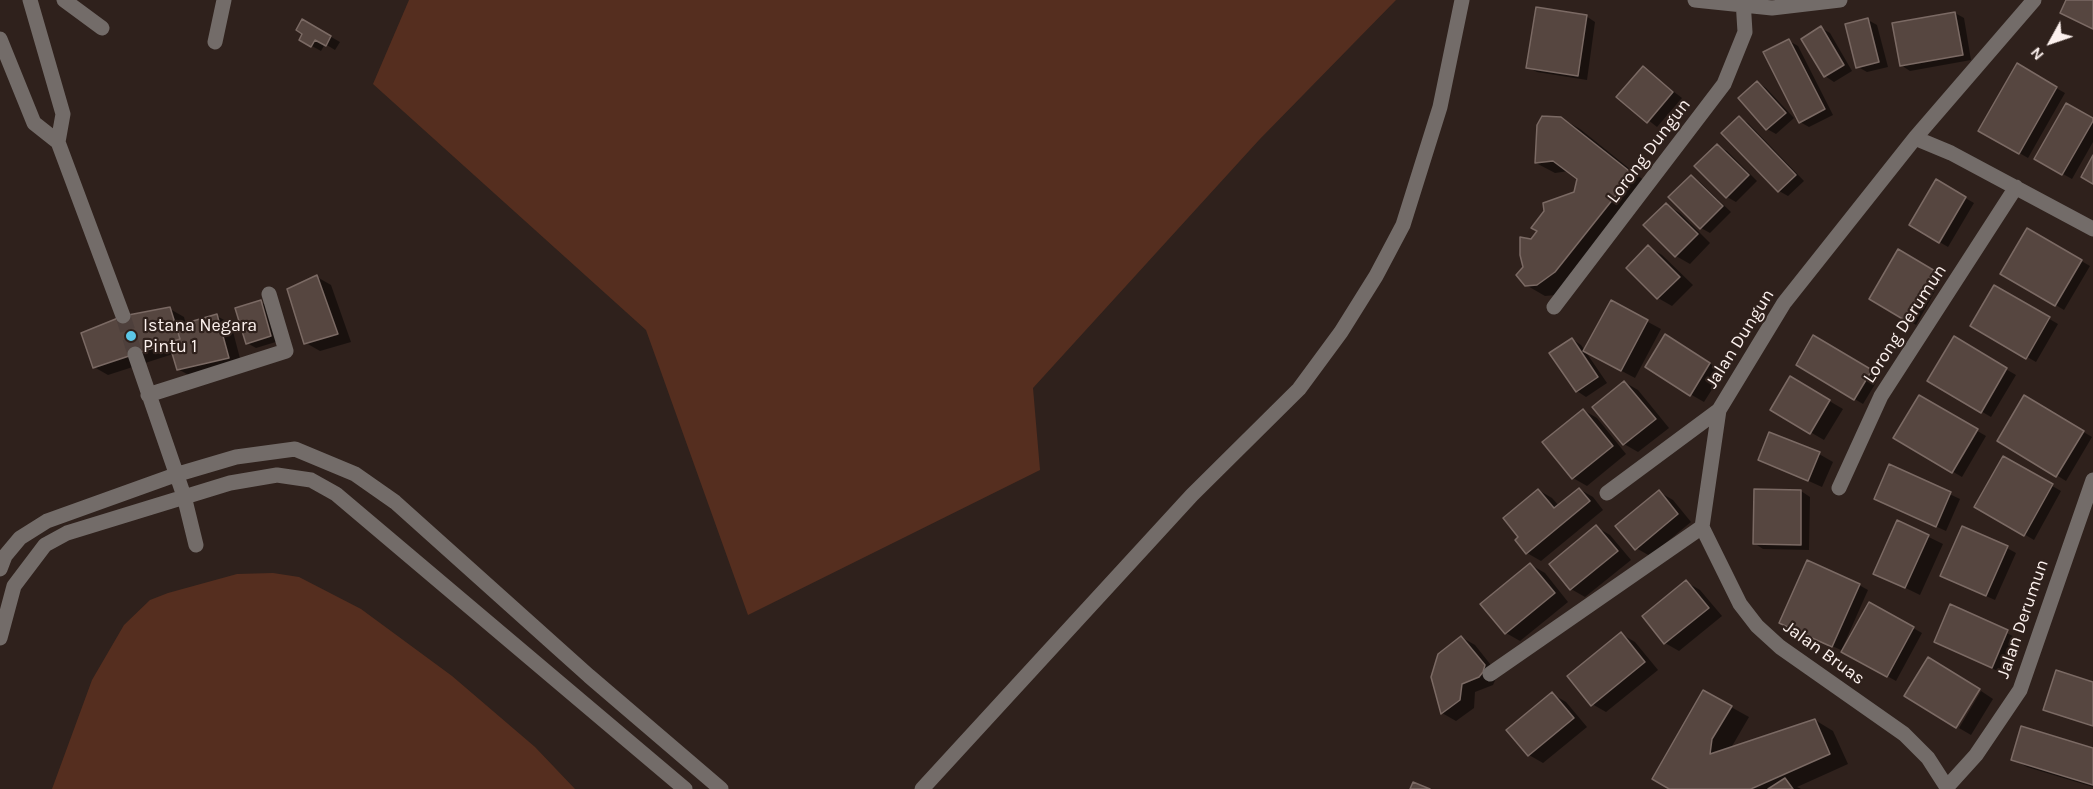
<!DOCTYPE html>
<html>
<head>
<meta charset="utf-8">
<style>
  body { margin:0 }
  #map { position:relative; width:2093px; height:789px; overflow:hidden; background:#2f211c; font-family:Karla,sans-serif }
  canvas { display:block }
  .north { position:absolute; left:2021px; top:12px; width:60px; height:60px; -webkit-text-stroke:4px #2f211c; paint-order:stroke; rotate:230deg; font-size:16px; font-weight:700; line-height:24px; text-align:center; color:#fcf1ee }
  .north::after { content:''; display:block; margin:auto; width:21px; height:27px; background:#fcf1ee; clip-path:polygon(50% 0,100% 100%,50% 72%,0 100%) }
</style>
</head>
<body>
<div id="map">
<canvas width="2093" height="789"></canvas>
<div class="north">N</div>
</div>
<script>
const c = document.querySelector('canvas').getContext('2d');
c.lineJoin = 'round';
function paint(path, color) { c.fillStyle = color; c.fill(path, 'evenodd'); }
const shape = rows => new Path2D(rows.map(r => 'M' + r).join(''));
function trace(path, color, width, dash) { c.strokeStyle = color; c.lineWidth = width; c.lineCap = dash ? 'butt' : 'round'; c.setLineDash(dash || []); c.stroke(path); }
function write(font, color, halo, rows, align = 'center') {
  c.font = font + ' Karla,sans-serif'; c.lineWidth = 4.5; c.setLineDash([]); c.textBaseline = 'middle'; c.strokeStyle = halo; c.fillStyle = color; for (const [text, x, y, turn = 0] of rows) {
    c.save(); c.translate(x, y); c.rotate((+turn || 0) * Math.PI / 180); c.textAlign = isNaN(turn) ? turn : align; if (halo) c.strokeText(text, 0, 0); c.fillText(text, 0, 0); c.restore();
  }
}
const green = shape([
  [409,0,1396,0,1259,140,1033,388,1040,470,748,615,646,330,373,84],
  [273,573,299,577,361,609,452,676,535,747,575,789,52,789,92,680,124,625,150,600,168,593,237,574]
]);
const shadow = shape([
  [1955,13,1964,18,1971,60,1910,71,1901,65],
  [1586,16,1595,22,1587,80,1537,72,1528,67],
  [1868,20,1877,25,1888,67,1867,72,1858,67],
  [303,21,340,42,335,50,325,44,321,51,301,40,304,33],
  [1821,28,1830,33,1852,71,1834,82,1825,76],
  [1789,41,1798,46,1833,115,1809,127,1800,122],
  [2017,66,2065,93,2028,158,1980,130],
  [1643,68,1682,98,1657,127,1619,97],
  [1757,82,1766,88,1794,118,1776,134,1767,129],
  [1561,118,1580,129,1651,186,1556,295,1545,296,1526,285,1525,267,1532,241,1575,193,1579,178,1569,171,1555,173,1536,163],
  [1739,118,1748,123,1804,181,1788,196,1779,191],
  [2093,120,2093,142,2072,179,2036,159],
  [1717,146,1727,151,1757,181,1736,202,1727,197,1697,166],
  [1691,176,1700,182,1731,212,1710,233,1701,228],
  [1936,181,1974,203,1948,247,1911,225],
  [1666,205,1680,213,1710,243,1690,264,1676,256],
  [2028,230,2090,266,2064,310,2002,273],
  [1648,247,1662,255,1693,285,1672,306,1658,298,1628,268],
  [1898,251,1943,277,1916,325,1871,298],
  [317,277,331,285,351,342,320,351,306,343],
  [1995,287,2058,324,2036,362,1972,325],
  [260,302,270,307,279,341,256,348,247,343],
  [1611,302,1661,329,1635,378,1599,359],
  [170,309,184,317,186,325,217,316,231,324,242,366,192,377,178,369,173,354,108,375,94,367],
  [1814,337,1880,376,1863,404,1798,365],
  [1572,339,1581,345,1607,383,1586,397,1577,391,1551,353],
  [1954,339,2016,375,1991,417,1929,381],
  [1680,344,1723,372,1704,402,1690,394],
  [1790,378,1843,409,1824,440,1772,410],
  [1624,382,1638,390,1669,428,1638,452,1624,444,1594,407],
  [1919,397,1986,436,1962,477,1895,438],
  [2025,397,2092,437,2066,481,1999,440],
  [1583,410,1597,418,1626,454,1587,486,1573,478],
  [1819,454,1833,462,1822,487,1760,459],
  [2004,458,2061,491,2034,540,1976,506],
  [1890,466,1960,499,1946,531,1876,499],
  [1579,489,1593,497,1603,510,1541,561,1527,553,1538,490,1552,498,1559,506],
  [1801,491,1810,497,1809,550,1763,549,1754,543],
  [1659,492,1673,500,1691,522,1650,556,1636,548],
  [1898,522,1943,544,1920,595,1875,573],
  [1596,527,1610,535,1631,560,1585,597,1571,589],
  [2007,548,2016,553,1995,600,1950,580],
  [1531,565,1545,573,1568,602,1520,641,1506,633],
  [1686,582,1700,590,1722,616,1679,651,1665,643],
  [1859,585,1868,590,1842,649,1844,650,1870,604,1922,633,1896,681,1841,650,1781,623],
  [1951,606,2021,640,2006,675,1935,641],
  [1621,634,1635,642,1658,670,1606,712,1592,704],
  [1461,637,1475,645,1498,674,1493,685,1475,692,1474,708,1456,721,1442,713],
  [2093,684,2093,727,2045,709],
  [1981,691,1993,699,1971,735,1959,728],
  [1704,692,1749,717,1731,748,1815,720,1833,731,1848,764,1797,787,1801,789,1672,789],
  [1552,694,1566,702,1587,727,1543,763,1529,755],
  [2093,750,2093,787,2027,767,2013,759]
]);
const building = shape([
  [2066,0,2093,0,2093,29,2060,13,2066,0],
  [1536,7,1587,15,1578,76,1526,68,1536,7],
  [1955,12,1963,55,1900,66,1892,23,1955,12],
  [1868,18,1879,62,1856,68,1845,24,1868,18],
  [302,19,331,36,326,46,315,40,311,47,299,40,302,34,296,30,302,19],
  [1821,26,1844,65,1824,77,1801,39,1821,26],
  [1789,39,1825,109,1799,123,1763,52,1789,39],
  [2017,63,2057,87,2019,154,1978,131,2017,63],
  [1643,66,1673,92,1647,123,1616,97,1643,66],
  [1757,81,1786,113,1766,130,1738,98,1757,81],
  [2066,103,2093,118,2093,121,2062,175,2034,159,2066,103],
  [1542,116,1561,117,1633,174,1555,272,1537,285,1525,286,1516,275,1523,267,1520,255,1520,237,1531,239,1537,231,1531,228,1544,211,1543,203,1574,192,1577,179,1553,161,1535,163,1537,125,1542,116],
  [1739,116,1796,175,1778,192,1721,133,1739,116],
  [1717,144,1749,175,1726,198,1694,166,1717,144],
  [2093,155,2093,184,2081,177,2093,155],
  [1691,175,1723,206,1700,229,1668,197,1691,175],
  [1936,179,1966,197,1939,243,1909,225,1936,179],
  [1666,203,1698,234,1675,257,1643,225,1666,203],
  [2027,228,2082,260,2055,306,2000,274,2027,228],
  [1648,245,1680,277,1657,299,1626,268,1648,245],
  [1898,249,1935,271,1906,321,1869,299,1898,249],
  [317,275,338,334,304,344,287,289,317,275],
  [1994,285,2050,317,2026,359,1970,326,1994,285],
  [261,300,271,336,246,344,235,308,261,300],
  [1611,300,1648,320,1621,371,1583,351,1611,300],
  [170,307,180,339,93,368,81,333,123,316,170,307],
  [217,314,229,358,177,370,169,343,180,339,176,326,217,314],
  [1665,334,1710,363,1690,396,1645,367,1665,334],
  [1813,335,1872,370,1854,400,1796,365,1813,335],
  [1954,336,2007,368,1981,413,1927,381,1954,336],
  [1572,338,1598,377,1576,392,1549,353,1572,338],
  [1790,376,1830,400,1810,434,1770,410,1790,376],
  [1624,381,1656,419,1623,445,1592,407,1624,381],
  [1919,395,1978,429,1952,473,1893,438,1919,395],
  [2024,395,2084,431,2056,477,1997,441,2024,395],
  [1583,409,1613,446,1572,479,1542,442,1583,409],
  [1769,432,1820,452,1808,481,1758,460,1769,432],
  [2003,456,2053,484,2024,536,1974,507,2003,456],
  [1889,464,1951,492,1936,527,1874,499,1889,464],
  [1579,488,1590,501,1526,554,1515,540,1518,537,1503,518,1538,489,1554,508,1579,488],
  [1754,489,1801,490,1801,545,1753,544,1754,489],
  [1659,490,1678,514,1635,550,1615,526,1659,490],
  [1897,520,1929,535,1905,588,1873,574,1897,520],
  [1596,525,1618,551,1570,590,1549,564,1596,525],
  [1962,526,2008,546,1986,596,1940,576,1962,526],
  [1807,560,1860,584,1832,647,1779,623,1807,560],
  [1530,563,1555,593,1505,634,1480,604,1530,563],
  [1686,580,1709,608,1664,644,1642,616,1686,580],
  [1869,602,1914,627,1887,677,1841,652,1869,602],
  [1950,604,2008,630,1992,668,1934,642,1950,604],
  [1621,632,1645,662,1591,706,1567,676,1621,632],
  [1461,636,1485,665,1483,672,1479,677,1462,684,1460,700,1441,714,1431,677,1438,654,1461,636],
  [1928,657,1980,689,1956,728,1904,696,1928,657],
  [2056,670,2093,682,2093,726,2043,710,2056,670],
  [1703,690,1732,706,1712,739,1710,754,1815,719,1830,754,1751,789,1669,789,1652,779,1703,690],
  [1552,692,1574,718,1528,756,1506,730,1552,692],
  [2021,726,2093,748,2093,785,2011,760,2021,726],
  [1785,778,1793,789,1768,789,1785,778],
  [1413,782,1430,789,1410,789,1413,782]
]);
const minorTunnel = shape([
  [123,316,135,354]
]);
const minor = shape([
  [64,0,102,28],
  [1695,0,1772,8,1840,0],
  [0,39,34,123,58,142,63,114,30,0],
  [215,42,224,0],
  [1915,138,1951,153,2093,229],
  [58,142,123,316],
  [1554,307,1724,84,1745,32,1743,0],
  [135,354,184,496,196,545],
  [148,395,286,351,269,294],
  [1839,488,1881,396,2016,187],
  [1607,493,1719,410],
  [1702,527,1740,604,1757,626,1780,647,1904,734,1928,758,1948,789],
  [0,569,5,556,20,538,47,521,175,475,236,457,295,449,355,474,395,502,589,676,721,789],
  [0,638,14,586,45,545,67,533,230,483,277,475,311,480,336,494,685,789],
  [1490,674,1702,527,1719,410,1784,303,1915,138,2034,0],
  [1947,787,1976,755,2020,690,2093,480],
  [922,789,1192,495,1299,389,1341,332,1376,276,1403,225,1440,107,1462,0]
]);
const markers = [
  [131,336,6,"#5cc7e7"]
];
const streetNames = [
  ["Lorong Dungun",1649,151,-53],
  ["Lorong Derumun",1905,324,-57],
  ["Jalan Dungun",1740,339,-58],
  ["Jalan Derumun",2023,619,-71],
  ["Jalan Bruas",1824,653,36]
];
const poiNames = [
  ["Istana Negara",143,326],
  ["Pintu 1",143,347]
];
paint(green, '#552e1f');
paint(shadow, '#0007');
paint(building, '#564640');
trace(building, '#7b6a64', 1.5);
trace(minorTunnel, '#4e403c', 15, [15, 8]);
trace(minor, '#736c69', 15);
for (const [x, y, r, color] of markers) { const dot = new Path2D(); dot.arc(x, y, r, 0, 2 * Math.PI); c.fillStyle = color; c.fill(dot); trace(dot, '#2f211c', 2); }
write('18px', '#fcf1ee', '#2f211c', streetNames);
write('18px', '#fcf1ee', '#2f211c', poiNames, 'left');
</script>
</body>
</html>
